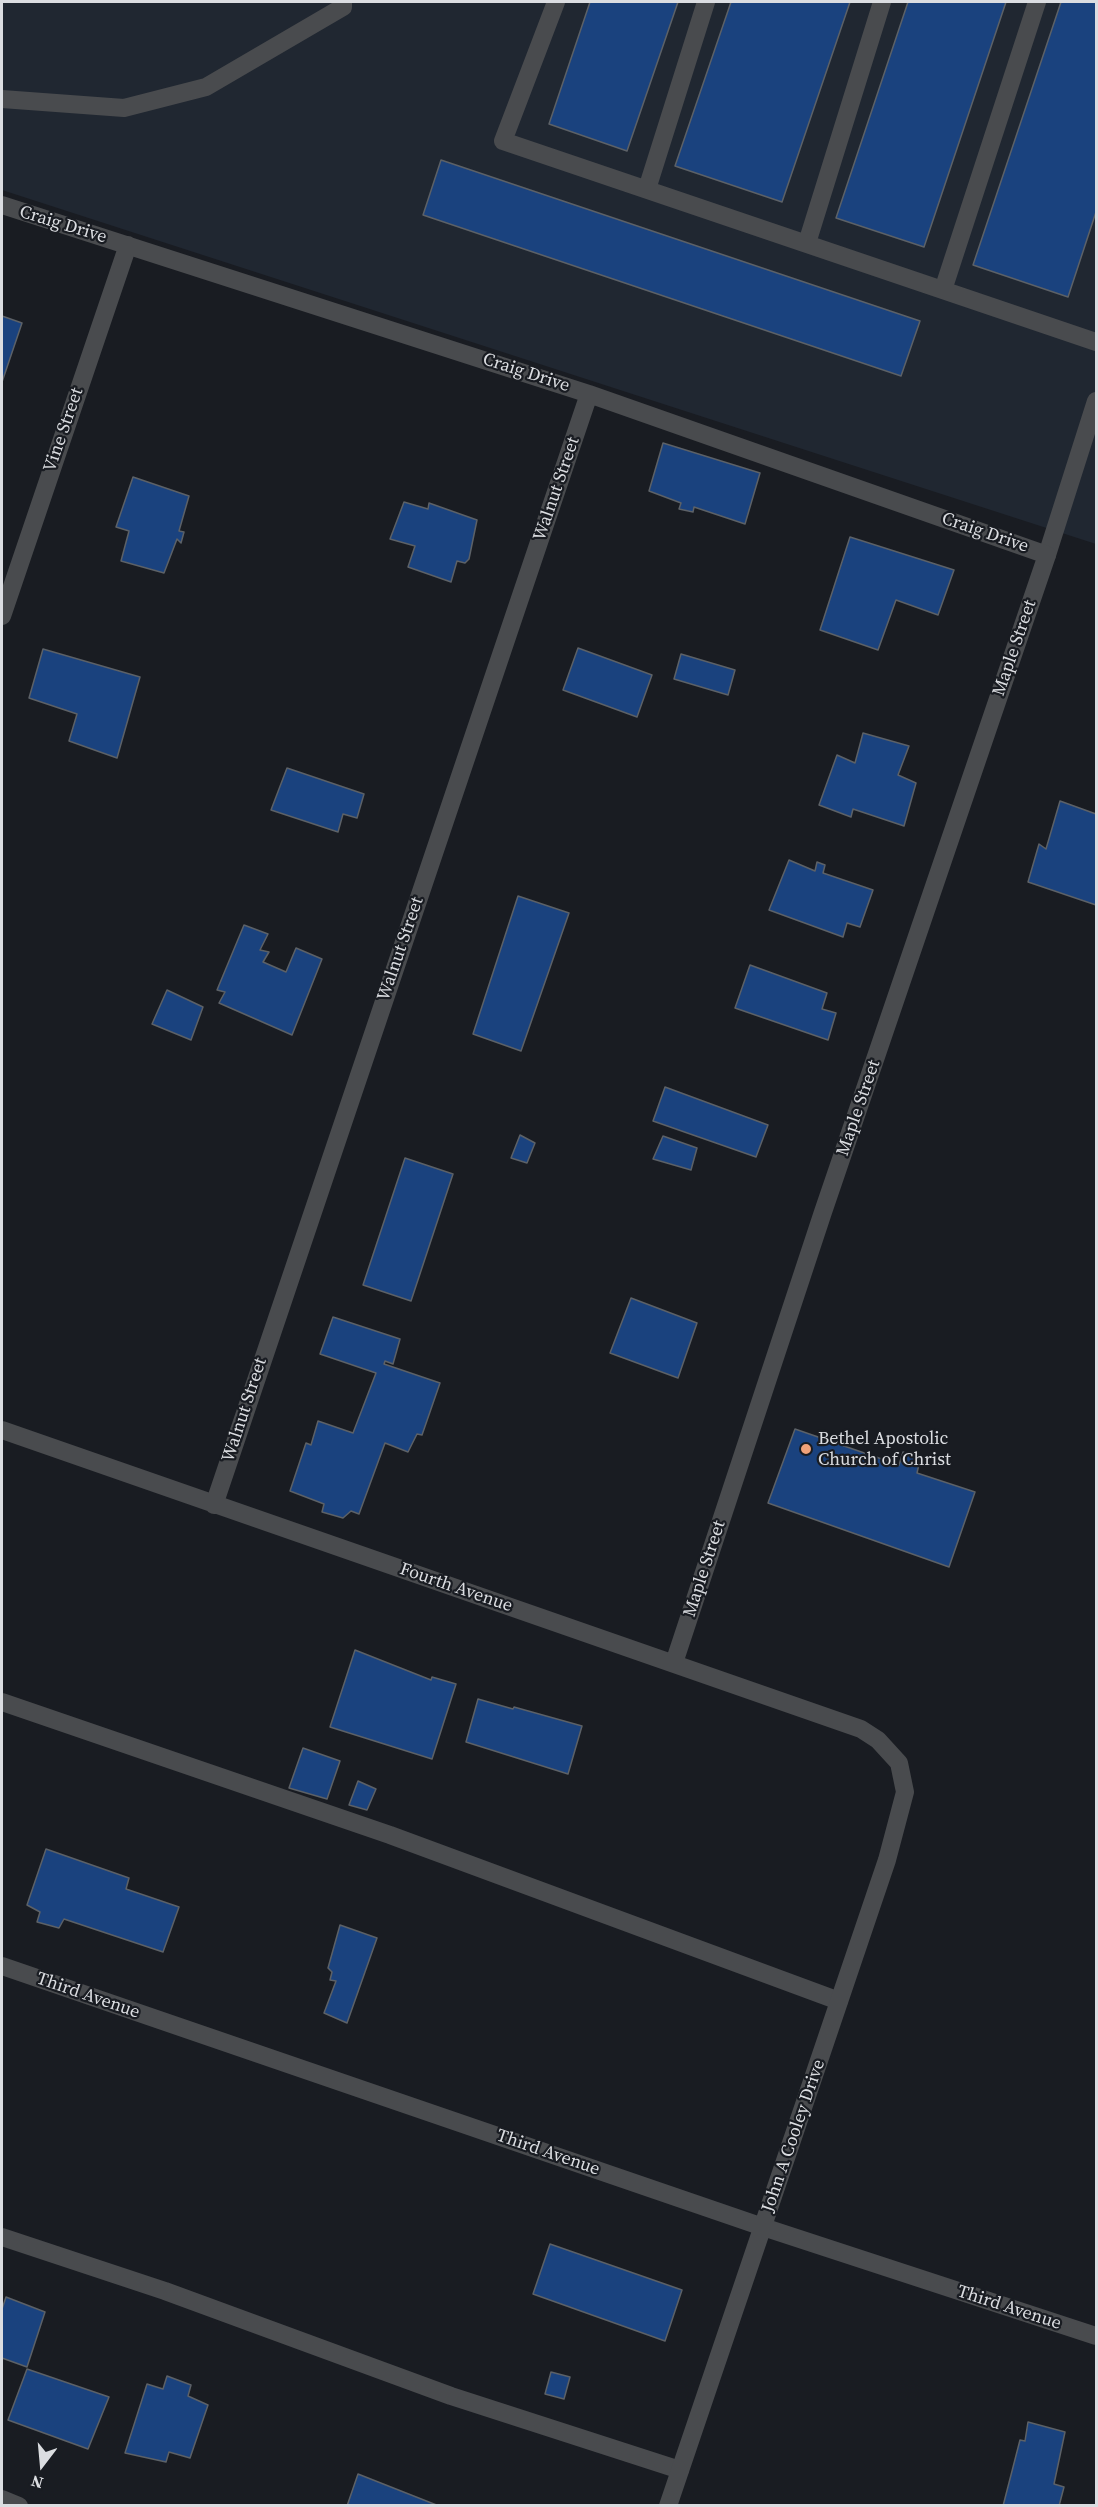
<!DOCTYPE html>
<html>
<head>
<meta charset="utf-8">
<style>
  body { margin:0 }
  #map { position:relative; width:1098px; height:2507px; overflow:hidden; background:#191c22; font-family:"Source Serif 4",serif }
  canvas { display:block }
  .frame { position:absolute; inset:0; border:3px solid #dbdde1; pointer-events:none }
  .north { position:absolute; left:12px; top:2435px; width:60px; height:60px; -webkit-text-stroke:4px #191c22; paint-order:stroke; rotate:196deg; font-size:16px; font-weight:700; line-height:24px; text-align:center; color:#dbdde1 }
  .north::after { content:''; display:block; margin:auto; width:21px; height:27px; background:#dbdde1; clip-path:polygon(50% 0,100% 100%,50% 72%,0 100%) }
</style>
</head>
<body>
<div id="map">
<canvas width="1098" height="2507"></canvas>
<div class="frame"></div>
<div class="north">N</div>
</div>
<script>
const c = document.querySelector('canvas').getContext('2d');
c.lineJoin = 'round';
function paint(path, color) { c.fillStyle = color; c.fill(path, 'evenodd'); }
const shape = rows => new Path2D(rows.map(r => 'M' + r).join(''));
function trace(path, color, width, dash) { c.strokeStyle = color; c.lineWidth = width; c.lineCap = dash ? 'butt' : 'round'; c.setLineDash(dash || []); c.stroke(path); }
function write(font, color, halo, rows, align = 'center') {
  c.font = font + ' "Source Serif 4",serif'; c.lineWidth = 4.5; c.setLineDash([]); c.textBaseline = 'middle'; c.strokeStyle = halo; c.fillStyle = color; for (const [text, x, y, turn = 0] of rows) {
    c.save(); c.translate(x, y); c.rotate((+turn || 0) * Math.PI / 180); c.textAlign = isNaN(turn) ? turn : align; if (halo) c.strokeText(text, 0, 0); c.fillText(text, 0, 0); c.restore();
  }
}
const built = shape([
  [2,2,1096,2,1096,544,2,190]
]);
const building = shape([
  [590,2,678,2,627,151,549,124,590,2],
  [731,2,850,2,782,202,675,166,731,2],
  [908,2,1006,2,924,247,836,218,908,2],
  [1061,2,1096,2,1096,212,1068,297,973,265,1061,2],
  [441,160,920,321,901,376,423,215,441,160],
  [2,316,22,323,2,382,2,316],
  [663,443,760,473,745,524,694,507,693,512,679,509,681,503,649,491,663,443],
  [133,477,189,496,179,531,184,532,181,543,177,539,164,573,121,561,129,531,116,527,133,477],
  [404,502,428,509,429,503,477,520,469,559,465,563,457,561,451,582,408,567,415,546,390,539,404,502],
  [850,537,954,570,938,615,896,600,878,650,820,630,850,537],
  [578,648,652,675,637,717,563,690,578,648],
  [43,649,140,677,117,758,69,741,77,714,29,698,43,649],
  [681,654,735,670,728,695,674,679,681,654],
  [863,733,909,746,898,775,916,783,904,826,853,809,851,817,819,805,837,755,855,763,863,733],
  [287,768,364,794,357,818,343,814,338,832,271,810,287,768],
  [1060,801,1096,814,1096,905,1028,882,1039,844,1046,849,1060,801],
  [789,860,815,871,817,862,825,865,823,873,873,890,860,927,847,923,843,937,769,910,789,860],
  [518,896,569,913,521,1051,473,1034,518,896],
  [244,925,268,934,260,950,269,952,263,962,286,972,296,948,322,959,292,1035,219,1003,225,992,217,990,244,925],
  [750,965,827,993,822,1009,836,1013,828,1040,735,1008,750,965],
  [167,990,203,1007,191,1040,152,1024,167,990],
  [665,1087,768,1125,756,1157,653,1121,665,1087],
  [520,1135,535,1143,527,1163,511,1158,520,1135],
  [663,1136,697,1148,691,1170,653,1159,663,1136],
  [405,1158,453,1174,411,1301,363,1285,405,1158],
  [631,1298,697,1323,678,1378,610,1353,631,1298],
  [333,1317,400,1339,393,1364,385,1361,384,1364,440,1383,422,1435,417,1434,408,1452,385,1443,359,1514,351,1511,343,1518,322,1512,324,1504,290,1491,306,1443,311,1445,318,1421,353,1433,376,1373,320,1354,333,1317],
  [795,1429,899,1465,903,1452,920,1460,917,1473,975,1492,949,1567,768,1503,795,1429],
  [355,1650,431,1680,432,1677,456,1684,432,1759,330,1727,355,1650],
  [478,1699,513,1709,514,1707,582,1726,568,1774,466,1742,478,1699],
  [303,1748,340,1761,327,1799,289,1788,303,1748],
  [358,1781,376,1789,367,1810,349,1805,358,1781],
  [46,1849,129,1878,126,1889,179,1907,163,1952,64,1919,59,1928,37,1922,40,1912,27,1905,46,1849],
  [340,1925,377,1938,347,2023,324,2013,336,1981,330,1980,332,1972,328,1968,340,1925],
  [550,2244,682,2290,665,2341,533,2294,550,2244],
  [6,2297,45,2312,27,2367,2,2358,2,2309,6,2297],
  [27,2369,109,2397,88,2449,8,2420,27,2369],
  [551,2372,570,2377,564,2399,545,2394,551,2372],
  [167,2376,191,2385,188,2396,208,2405,190,2458,169,2452,166,2462,125,2453,147,2384,163,2389,167,2376],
  [1028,2422,1065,2432,1054,2484,1064,2487,1059,2506,1003,2506,1020,2440,1025,2441,1028,2422],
  [358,2474,439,2506,347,2506,358,2474]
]);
const service = shape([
  [556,2,503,141,1096,342],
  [2,99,124,108,206,87,343,7,343,2],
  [647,189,706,2],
  [807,243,882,2],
  [943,290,1037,2],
  [1047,555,1096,401],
  [2,1702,390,1835,839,2001],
  [2,2237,165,2291,451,2396,680,2470]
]);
const minor = shape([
  [2,205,589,394,1047,555,823,1212,674,1663],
  [2,616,128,245],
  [2,1430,861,1729,878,1740,899,1763,905,1792,887,1860,668,2506],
  [214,1505,589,394],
  [2,1966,763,2227,1096,2336],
  [2,2499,19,2506]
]);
const markers = [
  [806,1449,6,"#f0a279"]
];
const streetNames = [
  ["Craig Drive",63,225,17],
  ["Craig Drive",526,373,18],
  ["Vine Street",64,430,-71],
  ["Walnut Street",557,489,-71],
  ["Craig Drive",985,533,19],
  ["Maple Street",1015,648,-71],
  ["Walnut Street",401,949,-71],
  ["Maple Street",859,1108,-71],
  ["Walnut Street",245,1410,-72],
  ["Maple Street",705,1569,-72],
  ["Fourth Avenue",456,1588,19],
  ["Third Avenue",88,1996,19],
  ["John A Cooley Drive",794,2136,-71],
  ["Third Avenue",548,2153,19],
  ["Third Avenue",1009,2308,18]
];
const poiNames = [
  ["Bethel Apostolic",818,1439],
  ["Church of Christ",818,1460]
];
paint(built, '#202731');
paint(building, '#1a427e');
trace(building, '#5c6167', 1.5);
trace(service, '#494b4e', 18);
trace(minor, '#494b4e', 18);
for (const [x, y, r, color] of markers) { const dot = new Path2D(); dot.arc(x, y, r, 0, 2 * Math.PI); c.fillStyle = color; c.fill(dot); trace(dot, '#191c22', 2); }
write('18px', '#dbdde1', '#191c22', streetNames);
write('18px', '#dbdde1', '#191c22', poiNames, 'left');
</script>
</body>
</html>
